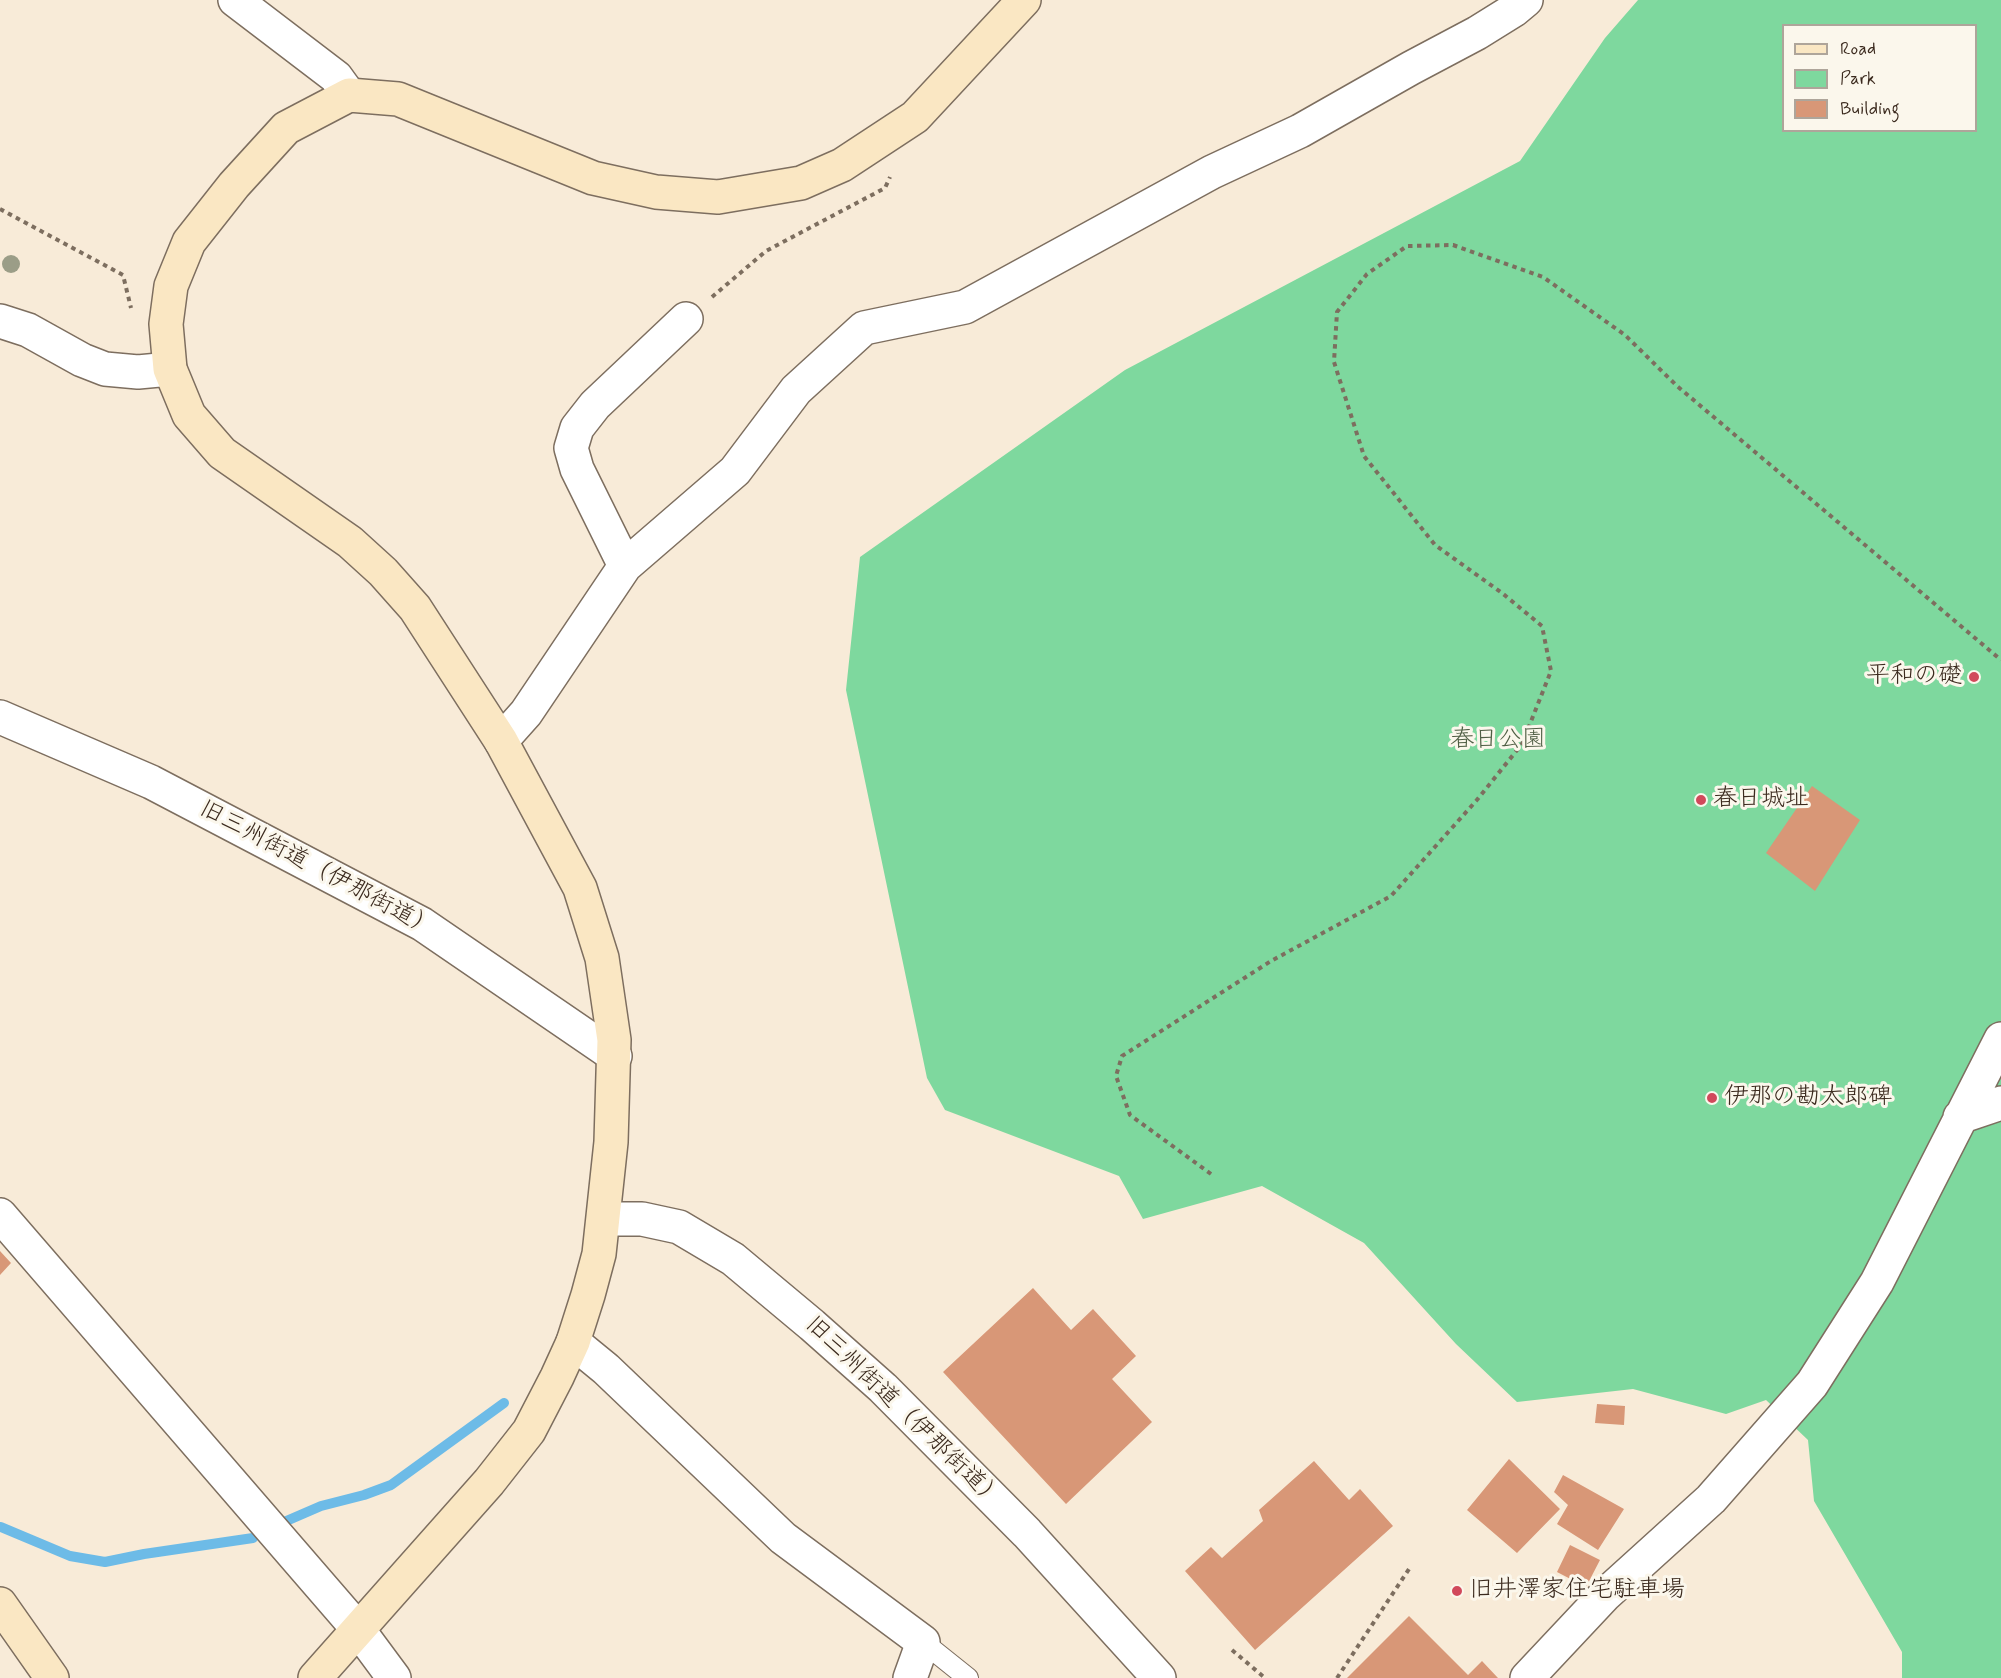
<!DOCTYPE html>
<html>
<head>
<meta charset="utf-8">
<style>
  body { margin:0 }
  #map { position:relative; width:2001px; height:1678px; overflow:hidden; background:#f8ebd8; font-family:Mynerve,sans-serif }
  canvas { display:block }
  .legend { position:absolute; left:1782px; top:24px; width:195px; height:108px; box-sizing:border-box; background:#fbf7ec; border:2px solid #aea59a; margin:0; padding:8px 10px; list-style:none; font-size:18px; color:#3b2a1e }
  .legend li { display:flex; align-items:center; gap:12px; height:30px }
  .legend b { width:30px; border:2px solid #aea59a }
</style>
</head>
<body>
<div id="map">
<canvas width="2001" height="1678"></canvas>
<ul class="legend">
<li><b style="height:8px;background:#fae7c3"></b>Road</li>
<li><b style="height:16px;background:#7ed89e"></b>Park</li>
<li><b style="height:16px;background:#d89777"></b>Building</li>
</ul>
</div>
<script>
const c = document.querySelector('canvas').getContext('2d');
c.lineJoin = 'round';
function paint(path, color) { c.fillStyle = color; c.fill(path, 'evenodd'); }
const shape = rows => new Path2D(rows.map(r => 'M' + r).join(''));
function trace(path, color, width, dash) { c.strokeStyle = color; c.lineWidth = width; c.lineCap = dash ? 'butt' : 'round'; c.setLineDash(dash || []); c.stroke(path); }
function write(font, color, halo, rows, align = 'center') {
  c.font = font + ' Mynerve,"Klee One",sans-serif'; c.lineWidth = 6; c.setLineDash([]); c.textBaseline = 'middle'; c.strokeStyle = halo; c.fillStyle = color; for (const [text, x, y, turn = 0] of rows) {
    c.save(); c.translate(x, y); c.rotate((+turn || 0) * Math.PI / 180); c.textAlign = isNaN(turn) ? turn : align; if (halo) c.strokeText(text, 0, 0); c.fillText(text, 0, 0); c.restore();
  }
}
const green = shape([
  [1638,0,2001,0,2001,1678,1902,1678,1902,1652,1814,1501,1808,1440,1766,1400,1726,1414,1633,1389,1517,1402,1456,1344,1364,1243,1262,1186,1143,1219,1119,1176,945,1110,927,1078,846,690,860,557,1125,370,1520,161,1605,38],
  [1784,26,1976,26,1976,130,1784,130]
]);
const stream = shape([
  [284,1522,321,1506,364,1495,391,1485,504,1403],
  [1,1527,70,1556,105,1562,144,1554,253,1538]
]);
const building = shape([
  [1812,786,1860,820,1815,891,1766,853],
  [0,1251,11,1263,0,1275],
  [1033,1288,1071,1330,1093,1309,1136,1356,1112,1379,1152,1422,1066,1504,943,1372],
  [1597,1404,1625,1406,1624,1425,1595,1423],
  [1509,1459,1560,1509,1517,1553,1467,1510],
  [1314,1461,1349,1500,1360,1489,1393,1526,1255,1650,1185,1571,1211,1547,1222,1558,1263,1521,1259,1510],
  [1563,1475,1624,1509,1598,1550,1557,1524,1568,1505,1554,1492],
  [1570,1545,1600,1560,1586,1587,1557,1572],
  [1409,1616,1468,1675,1482,1661,1498,1678,1347,1678]
]);
const path = shape([
  [0,209,123,275,131,308],
  [712,297,766,251,885,188,890,177],
  [1211,1174,1130,1115,1116,1076,1122,1056,1271,961,1391,896,1476,801,1522,744,1551,671,1542,626,1502,593,1435,545,1364,456,1334,362,1337,312,1367,274,1407,246,1453,245,1543,277,1625,335,1677,386,2001,660],
  [1232,1650,1265,1678],
  [1337,1678,1411,1566]
]);
const lane = shape([
  [923,1642,968,1678]
]);
const street = shape([
  [235,0,336,77,349,95],
  [0,321,28,330,82,360,105,369,138,372,170,369],
  [625,566,577,469,571,448,577,428,595,405,686,319],
  [0,717,151,782,422,924,615,1056],
  [501,741,526,713,625,566,735,471,796,390,864,328,965,307,1212,172,1300,131,1411,68,1477,33,1514,10,1526,0],
  [1960,1117,2001,1103],
  [0,1215,357,1628,394,1678],
  [604,1219,642,1219,679,1227,733,1259,812,1325,883,1388,1027,1533,1159,1678],
  [573,1342,606,1369,783,1538,923,1642,910,1678],
  [1527,1678,1605,1595,1711,1499,1812,1384,1877,1282,2001,1039]
]);
const secondary = shape([
  [0,1604,52,1678],
  [315,1678,489,1482,529,1431,557,1377,573,1342,588,1295,599,1254,611,1142,614,1040,602,958,580,888,501,741,415,608,383,572,350,542,222,453,189,415,170,369,166,324,171,286,189,242,234,185,286,128,349,95,398,99,593,178,656,192,718,197,801,183,842,165,915,117,1024,0]
]);
const trees = [
  [11,264]
];
const markers = [
  [1974,677,6,"#d1495b"],
  [1701,800,6,"#d1495b"],
  [1712,1098,6,"#d1495b"],
  [1457,1591,6,"#d1495b"]
];
const poiNames = [
  ["平和の礎",1962,677,"right"],
  ["春日城址",1713,800],
  ["伊那の勘太郎碑",1724,1098],
  ["旧井澤家住宅駐車場",1469,1591]
];
const parkNames = [
  ["春日公園",1498,741]
];
const streetNames = [
  ["旧三州街道（伊那街道）",317,870,28],
  ["旧三州街道（伊那街道）",903,1413,44]
];
paint(green, '#7ed89e');
trace(stream, '#6dbbe7', 10);
paint(building, '#d89777');
trace(lane, '#7d6e5f', 22);
trace(street, '#7d6e5f', 36);
trace(secondary, '#7d6e5f', 36);
trace(path, '#7d6e5f', 4, [4.5, 4.5]);
trace(lane, '#fff', 20);
trace(street, '#fff', 33);
trace(secondary, '#fae7c3', 33);
c.fillStyle = '#9b9d87';
for (const [x, y] of trees) { c.beginPath(); c.arc(x, y, 9, 0, 2 * Math.PI); c.fill(); }
for (const [x, y, r, color] of markers) { const dot = new Path2D(); dot.arc(x, y, r, 0, 2 * Math.PI); c.fillStyle = color; c.fill(dot); trace(dot, '#fbf7ec', 2); }
write('24px', '#3b2a1e', '#fbf7ec', poiNames, 'left');
write('24px', '#4f5e44', '#fbf7ec', parkNames);
write('24px', '#3b2a1e', '#fbf7ec', streetNames);
</script>
</body>
</html>
